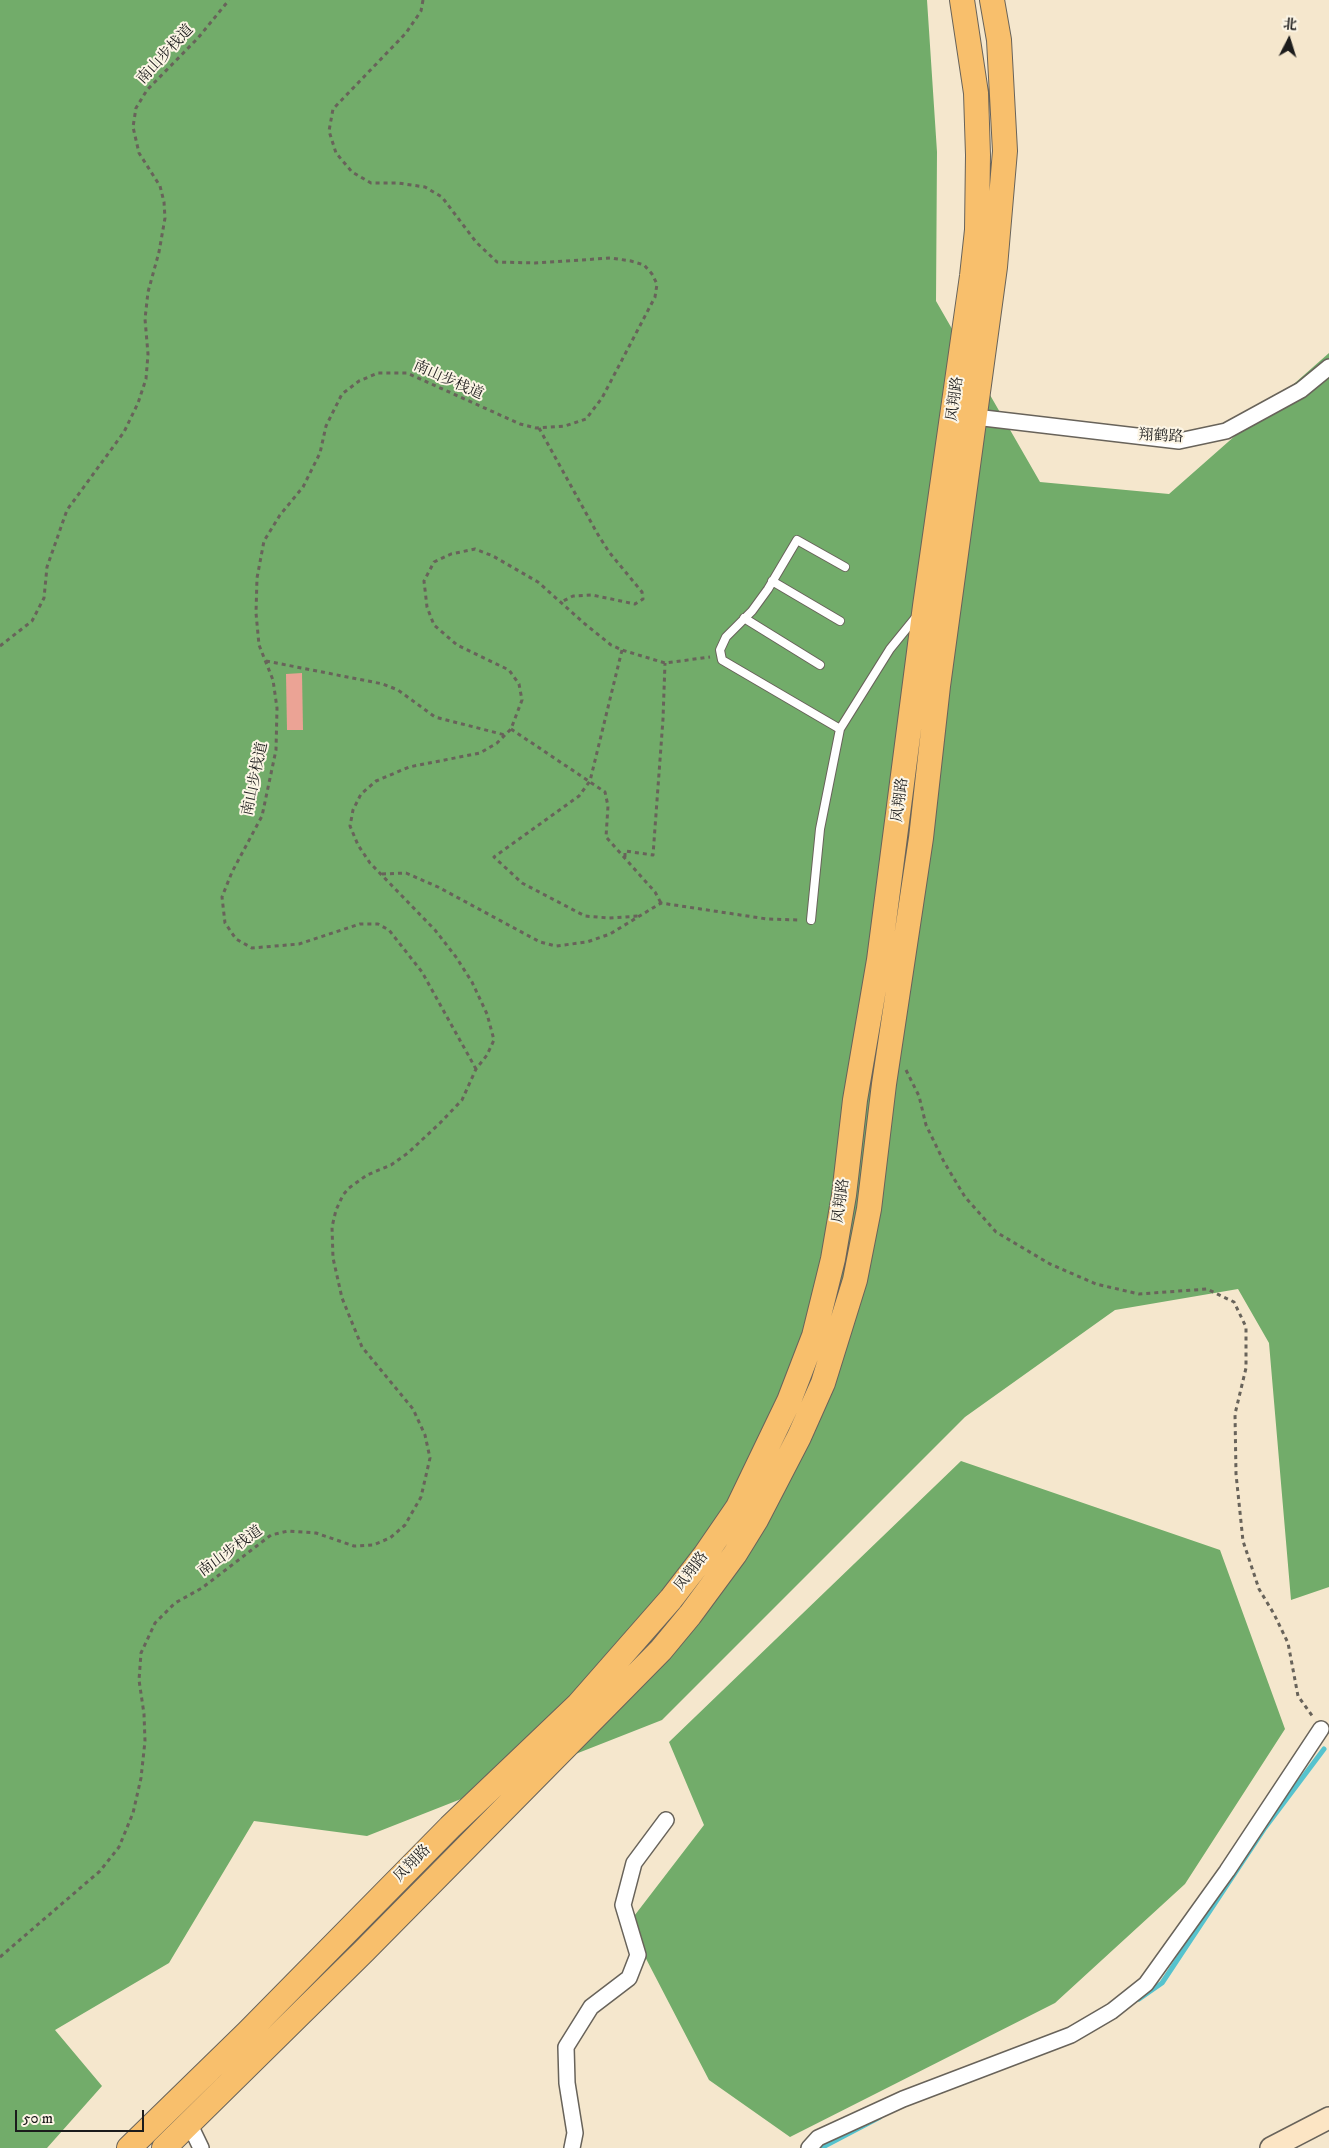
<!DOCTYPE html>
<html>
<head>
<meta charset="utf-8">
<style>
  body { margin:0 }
  #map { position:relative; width:1329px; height:2148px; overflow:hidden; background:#f5e7cd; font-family:"IM FELL DW Pica","Noto Serif SC",serif }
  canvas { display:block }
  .north { position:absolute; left:1264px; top:15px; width:50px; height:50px; -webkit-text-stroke:4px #fcf5e5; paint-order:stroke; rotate:5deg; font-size:14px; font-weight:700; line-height:20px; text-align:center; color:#1c1c1c }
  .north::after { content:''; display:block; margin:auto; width:18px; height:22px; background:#1c1c1c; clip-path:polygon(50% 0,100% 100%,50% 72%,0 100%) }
  .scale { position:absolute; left:15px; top:2110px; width:129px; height:22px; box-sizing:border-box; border:2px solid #1c1c1c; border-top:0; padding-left:6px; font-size:15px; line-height:18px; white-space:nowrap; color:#1c1c1c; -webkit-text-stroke:4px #fcf5e5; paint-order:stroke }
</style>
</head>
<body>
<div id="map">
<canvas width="1329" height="2148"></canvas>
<div class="north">北</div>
<div class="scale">50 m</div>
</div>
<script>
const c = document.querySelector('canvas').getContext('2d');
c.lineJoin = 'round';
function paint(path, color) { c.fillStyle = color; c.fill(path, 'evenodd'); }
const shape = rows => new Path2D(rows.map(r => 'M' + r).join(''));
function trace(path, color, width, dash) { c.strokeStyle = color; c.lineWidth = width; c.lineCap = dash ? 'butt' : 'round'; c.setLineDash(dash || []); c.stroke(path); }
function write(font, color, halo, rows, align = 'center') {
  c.font = font + ' "IM FELL DW Pica","Noto Serif SC",serif'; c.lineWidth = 4; c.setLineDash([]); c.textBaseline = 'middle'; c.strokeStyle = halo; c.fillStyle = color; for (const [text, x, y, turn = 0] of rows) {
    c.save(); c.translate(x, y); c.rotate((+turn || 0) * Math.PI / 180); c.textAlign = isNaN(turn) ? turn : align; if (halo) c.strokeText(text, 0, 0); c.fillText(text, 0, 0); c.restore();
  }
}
const forest = shape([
  [0,0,927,0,937,152,936,301,1040,482,1169,494,1329,353,1329,1587,1291,1600,1269,1343,1238,1289,1115,1310,965,1417,662,1720,367,1836,254,1821,169,1963,55,2030,102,2086,47,2148,0,2148],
  [961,1461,1220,1550,1285,1729,1185,1884,1055,2003,790,2137,709,2080,628,1924,704,1825,669,1742]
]);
const stream = shape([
  [1139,1999,1162,1983,1264,1829,1324,1749],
  [821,2148,880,2117]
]);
const building = shape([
  [302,673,303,730,287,730,286,674]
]);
const path = shape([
  [423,0,421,11,406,33,333,109,329,131,336,153,352,172,371,183,398,183,425,187,442,197,476,242,497,262,535,263,611,258,631,261,644,265,652,274,657,284,655,297,602,398,586,419,565,426,536,428,520,424,407,373,378,373,359,381,342,394,326,426,320,453,303,487,280,515,264,541,257,578,256,613,259,645,273,680,277,708,276,750,262,816,232,872,222,897,225,923,236,939,252,948,299,944,360,924,378,924,389,930,422,972,476,1069],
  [539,428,597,533,609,552,642,592,643,599,635,604,592,595,573,596,561,602],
  [0,646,32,621,44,598,47,567,67,510,124,432,138,403,146,379,148,354,145,319,148,292,159,252,165,218,164,202,160,186,139,153,133,127,136,108,147,90,198,38,229,0],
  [622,650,590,781,579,796,494,857,522,883,585,916,609,918,639,916],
  [266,661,383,684,398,690,435,717,505,735],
  [511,729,605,792,608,806,606,837,655,892,661,903],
  [625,857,625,851,653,855,663,719,665,663],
  [382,874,406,873,438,887,540,942,556,946,587,942,610,934,661,903,767,919,801,920],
  [906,1070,919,1096,926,1125,944,1162,965,1197,996,1232,1050,1264,1096,1284,1139,1294,1207,1289,1234,1302,1246,1327,1246,1368,1235,1414,1236,1474,1243,1541,1259,1589,1274,1614,1288,1643,1298,1696,1313,1717],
  [0,1957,100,1871,119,1847,133,1813,141,1778,145,1741,144,1714,139,1680,141,1653,155,1623,175,1603,202,1588,271,1535,288,1531,316,1533,354,1546,373,1545,390,1538,405,1525,421,1497,430,1458,425,1435,413,1409,362,1347,342,1298,333,1258,332,1227,336,1210,343,1195,349,1188,367,1175,391,1165,408,1153,440,1123,462,1100,476,1069,487,1055,494,1040,487,1014,472,982,456,957,435,930,370,863,358,845,350,826,353,810,361,794,376,781,409,767,480,753,497,743,511,729,522,700,519,684,509,670,457,645,434,625,427,607,424,581,434,562,451,554,475,549,493,556,538,582,585,624,611,645,622,650,665,663,710,657]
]);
const lane = shape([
  [772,581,840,621],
  [744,618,820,665],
  [840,729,722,660,720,650,726,637,752,611,768,589,797,540,845,567],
  [811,920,820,829,840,729,890,649,916,617]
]);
const street = shape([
  [975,417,1179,441,1226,431,1301,390,1329,367],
  [189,2123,201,2148],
  [572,2148,575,2133,567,2083,566,2047,591,2007,629,1978,638,1955,623,1905,634,1863,666,1820],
  [809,2148,818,2138,903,2099,1071,2035,1112,2011,1146,1984,1227,1871,1321,1729]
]);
const secondary = shape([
  [1271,2148,1329,2118]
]);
const primary = shape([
  [129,2148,248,2032,450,1827,578,1705,671,1599,705,1555,738,1507,789,1401,814,1336,833,1259,844,1195,855,1100,879,960,925,606,972,276,977,230,978,155,976,93,962,0],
  [164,2148,364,1951,661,1650,690,1615,735,1554,756,1520,799,1437,823,1383,855,1280,869,1209,884,1084,921,838,938,686,995,267,1005,151,999,40,992,0]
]);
const streetNames = [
  ["南山步栈道",166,55,-47],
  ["南山步栈道",448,381,24],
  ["凤翔路",956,399,-82],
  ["翔鹤路",1161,437,3],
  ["南山步栈道",256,779,-78],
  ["凤翔路",901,800,-83],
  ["凤翔路",842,1201,-82],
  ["南山步栈道",231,1552,-36],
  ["凤翔路",692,1572,-53],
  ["凤翔路",413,1864,-46]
];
paint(forest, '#72ac6a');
trace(stream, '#56c3ce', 5);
paint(building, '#eba395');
trace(lane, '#68635a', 10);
trace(street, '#68635a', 18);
trace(secondary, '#68635a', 24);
trace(primary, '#68635a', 26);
trace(path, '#68635a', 3, [4, 4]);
trace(lane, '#fff', 8);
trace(street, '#fff', 15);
trace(secondary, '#fce5c4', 21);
trace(primary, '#f8bf6c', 24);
write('15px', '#1c1c1c', '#fcf5e5', streetNames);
</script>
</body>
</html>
